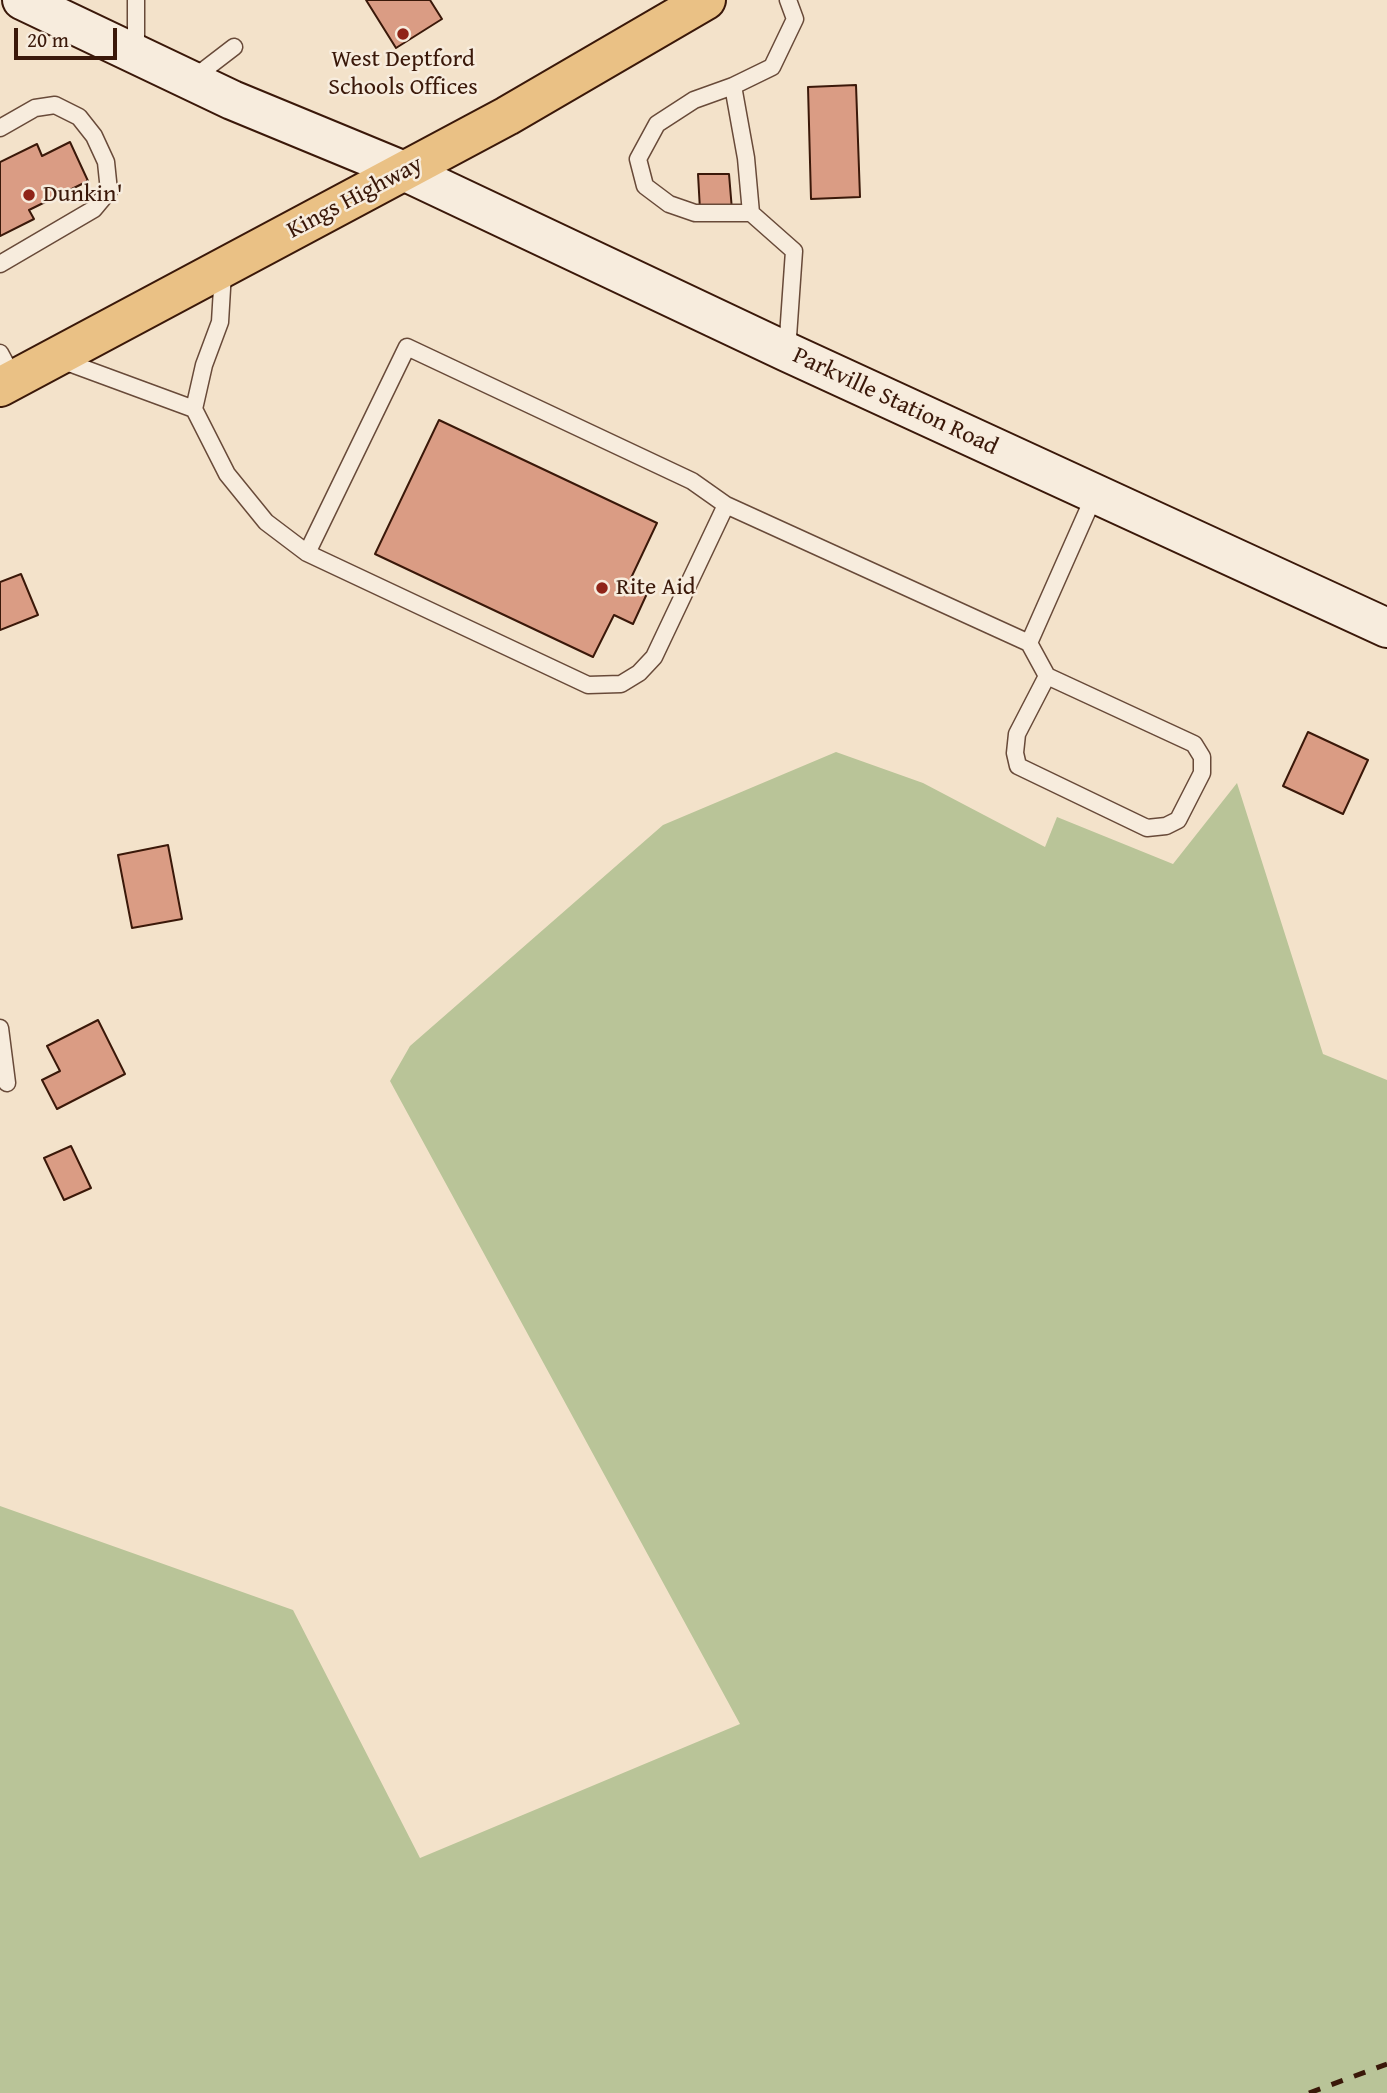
<!DOCTYPE html>
<html>
<head>
<meta charset="utf-8">
<style>
  body { margin:0 }
  #map { position:relative; width:1387px; height:2093px; overflow:hidden; background:#f3e2ca; font-family:"Gentium Book Plus",serif }
  canvas { display:block }
  .scale { position:absolute; left:14px; top:28px; width:103px; height:32px; box-sizing:border-box; border:4px solid #3a1809; border-top:0; padding-left:9px; font-size:21px; line-height:24px; white-space:nowrap; color:#3a1809; -webkit-text-stroke:5px #f7ecdd; paint-order:stroke }
</style>
</head>
<body>
<div id="map">
<canvas width="1387" height="2093"></canvas>
<div class="scale">20 m</div>
</div>
<script>
const c = document.querySelector('canvas').getContext('2d');
c.lineJoin = 'round';
function paint(path, color) { c.fillStyle = color; c.fill(path, 'evenodd'); }
const shape = rows => new Path2D(rows.map(r => 'M' + r).join(''));
function trace(path, color, width, dash) { c.strokeStyle = color; c.lineWidth = width; c.lineCap = dash ? 'butt' : 'round'; c.setLineDash(dash || []); c.stroke(path); }
function write(font, color, halo, rows, align = 'center') {
  c.font = font + ' "Gentium Book Plus",serif'; c.lineWidth = 5; c.setLineDash([]); c.textBaseline = 'middle'; c.strokeStyle = halo; c.fillStyle = color; for (const [text, x, y, turn = 0] of rows) {
    c.save(); c.translate(x, y); c.rotate((+turn || 0) * Math.PI / 180); c.textAlign = isNaN(turn) ? turn : align; if (halo) c.strokeText(text, 0, 0); c.fillText(text, 0, 0); c.restore();
  }
}
const green = shape([
  [836,752,923,783,1045,847,1057,817,1173,864,1237,783,1323,1054,1387,1080,1387,2093,0,2093,0,1506,293,1610,420,1858,740,1724,390,1081,410,1046,663,825]
]);
const building = shape([
  [366,0,430,0,442,19,396,48,366,0],
  [856,85,860,197,811,199,808,87,856,85],
  [70,142,88,181,29,210,34,219,0,236,0,162,37,144,42,156,70,142],
  [698,174,729,174,732,210,700,210,698,174],
  [439,420,657,523,631,578,650,587,633,624,614,615,593,657,375,554,439,420],
  [21,574,38,615,0,630,0,582,21,574],
  [1308,732,1368,760,1343,814,1283,786,1308,732],
  [168,845,182,919,132,928,118,855,168,845],
  [98,1020,125,1074,57,1109,42,1080,60,1071,47,1046,98,1020],
  [71,1146,91,1188,64,1200,44,1158,71,1146]
]);
const lane = shape([
  [136,52,136,0],
  [191,80,234,47],
  [733,86,694,100,657,124,638,159,645,186,669,204,695,213,751,213],
  [0,128,35,108,55,105,79,117,94,136,106,162,109,191,94,209,0,264],
  [223,272,220,322,204,365,194,409,227,474,266,522,307,553,588,685,621,684,639,673,654,657,726,505,1029,643,1095,494],
  [787,351,794,251,751,213,746,158,733,86,772,67,795,19,788,0],
  [0,353,14,379],
  [61,360,194,409],
  [307,553,407,347,692,481,726,505],
  [1029,643,1047,676,1194,744,1202,757,1202,773,1178,820,1166,826,1147,828,1018,766,1015,753,1017,734,1047,676],
  [0,1028,7,1083]
]);
const secondary = shape([
  [22,0,232,100,404,171,787,352,1387,628]
]);
const primary = shape([
  [0,387,507,116,706,0]
]);
const rail = shape([
  [1309,2093,1387,2064]
]);
const markers = [
  [403,34,7,"#8f2418"],
  [29,195,7,"#8f2418"],
  [602,588,7,"#8f2418"]
];
const poiNames = [
  ["West Deptford",403,60,"center"],
  ["Schools Offices",403,88,"center"],
  ["Dunkin'",43,195],
  ["Rite Aid",616,588]
];
const streetNames = [
  ["Kings Highway",355,198,-28],
  ["Parkville Station Road",895,402,25]
];
paint(green, '#b9c498');
paint(building, '#da9c84');
trace(building, '#3a1809', 2);
trace(lane, '#684a39', 19);
trace(secondary, '#3a1809', 42);
trace(primary, '#3a1809', 42);
trace(lane, '#f7ecdd', 16);
trace(secondary, '#f7ecdd', 38);
trace(primary, '#eac185', 38);
trace(rail, '#3a1809', 5, [12, 12]);
for (const [x, y, r, color] of markers) { const dot = new Path2D(); dot.arc(x, y, r, 0, 2 * Math.PI); c.fillStyle = color; c.fill(dot); trace(dot, '#f7ecdd', 2.5); }
write('24px', '#3a1809', '#f7ecdd', poiNames, 'left');
write('24px', '#3a1809', '#f7ecdd', streetNames);
</script>
</body>
</html>
